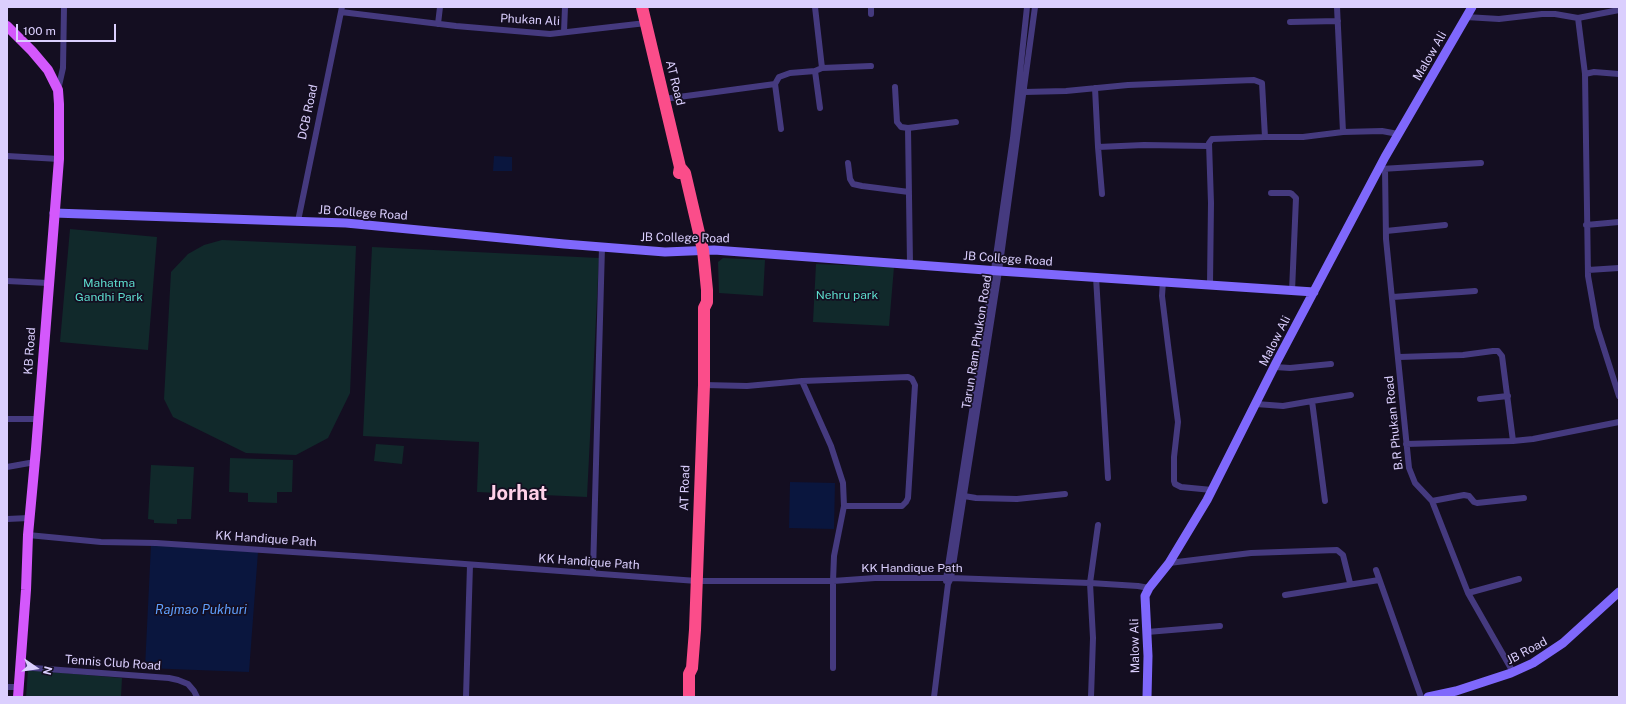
<!DOCTYPE html>
<html>
<head>
<meta charset="utf-8">
<style>
  body { margin:0 }
  #map { position:relative; width:1626px; height:704px; overflow:hidden; background:#140e21; font-family:"Public Sans",sans-serif }
  canvas { display:block }
  .frame { position:absolute; inset:0; border:8px solid #dbcffe; pointer-events:none }
  .north { position:absolute; left:16px; top:648px; width:40px; height:40px; -webkit-text-stroke:3px #140e21; paint-order:stroke; rotate:103deg; font-size:11px; font-weight:700; line-height:16px; text-align:center; color:#dbcffe }
  .north::after { content:''; display:block; margin:auto; width:14px; height:18px; background:#dbcffe; clip-path:polygon(50% 0,100% 100%,50% 72%,0 100%) }
  .scale { position:absolute; left:16px; top:24px; width:100px; height:18px; box-sizing:border-box; border:2px solid #dbcffe; border-top:0; padding-left:5px; font-size:12px; line-height:14px; white-space:nowrap; color:#dbcffe; -webkit-text-stroke:3px #140e21; paint-order:stroke }
</style>
</head>
<body>
<div id="map">
<canvas width="1626" height="704"></canvas>
<div class="frame"></div>
<div class="north">N</div>
<div class="scale">100 m</div>
</div>
<script>
const c = document.querySelector('canvas').getContext('2d');
c.lineJoin = 'round';
function paint(path, color) { c.fillStyle = color; c.fill(path, 'evenodd'); }
const shape = rows => new Path2D(rows.map(r => 'M' + r).join(''));
function trace(path, color, width, dash) { c.strokeStyle = color; c.lineWidth = width; c.lineCap = dash ? 'butt' : 'round'; c.setLineDash(dash || []); c.stroke(path); }
function write(font, color, halo, rows, align = 'center') {
  c.font = font + ' "Public Sans",sans-serif'; c.lineWidth = 3.5; c.setLineDash([]); c.textBaseline = 'middle'; c.strokeStyle = halo; c.fillStyle = color; for (const [text, x, y, turn = 0] of rows) {
    c.save(); c.translate(x, y); c.rotate((+turn || 0) * Math.PI / 180); c.textAlign = isNaN(turn) ? turn : align; if (halo) c.strokeText(text, 0, 0); c.fillText(text, 0, 0); c.restore();
  }
}
const green = shape([
  [70,229,157,237,148,350,60,342],
  [222,240,356,246,350,393,328,438,296,455,246,453,173,417,164,399,171,272,188,254,204,245],
  [372,247,599,258,587,497,477,492,479,442,363,436],
  [723,258,765,260,763,296,719,293,718,262],
  [816,264,894,267,889,326,813,322],
  [376,444,404,446,402,464,374,461],
  [230,458,293,460,292,492,277,492,277,503,248,502,248,493,229,492],
  [151,465,194,467,191,519,177,519,177,524,154,523,154,520,148,519],
  [28,670,122,678,121,697,26,697]
]);
const water = shape([
  [494,156,512,157,512,171,493,171],
  [790,482,835,483,834,529,789,528],
  [151,545,258,552,249,672,145,668]
]);
const street = shape([
  [815,7,822,68],
  [871,7,871,14],
  [1337,7,1343,132,1382,131,1398,134],
  [341,12,456,26,550,34,646,23],
  [1466,17,1499,19,1542,14,1555,14,1578,18,1585,74,1588,276,1597,327,1619,396],
  [1578,18,1619,10],
  [1290,22,1338,21],
  [438,24,440,7],
  [564,32,565,7],
  [815,71,820,108],
  [1585,74,1594,72,1619,74],
  [895,87,897,122,901,127,908,128,956,122],
  [1095,88,1098,147,1144,145,1208,146],
  [58,90,63,68,64,7],
  [1024,92,1066,91,1128,85,1226,81,1254,80,1262,83,1265,137,1212,139,1209,143,1211,203,1210,284],
  [664,99,775,84],
  [908,128,910,264],
  [781,129,775,84,779,77,790,73,815,71,822,68,871,66],
  [1265,137,1303,137,1343,132],
  [1098,147,1102,194],
  [7,156,59,159],
  [848,163,850,179,853,184,862,186,909,192],
  [1381,169,1481,163],
  [1385,169,1386,239,1409,468,1415,483,1432,501,1468,593,1513,672],
  [1271,193,1290,193,1292,194,1296,198,1292,291],
  [298,221,342,7],
  [1586,225,1619,222],
  [1386,231,1445,225],
  [1588,270,1619,268],
  [1096,277,1108,478],
  [7,281,48,283],
  [1163,281,1162,296,1168,345,1178,422,1174,457,1174,481,1175,484,1181,487,1212,490],
  [1393,297,1475,291],
  [1399,357,1463,355,1493,351,1498,351,1502,356,1513,441],
  [1275,367,1290,368,1331,364],
  [802,381,908,377,912,379,915,385,908,498,906,502,902,506,844,506],
  [704,385,747,386,802,381,831,446,843,483,844,506,834,556,833,581,833,668],
  [1480,399,1508,396],
  [1312,401,1351,395],
  [1256,404,1283,406,1312,401,1325,501],
  [7,419,38,419],
  [1406,444,1513,441,1533,439,1619,422],
  [7,467,35,462],
  [964,496,976,498,1017,499,1065,494],
  [1432,501,1464,495,1469,496,1474,502,1477,503,1524,498],
  [7,519,29,518],
  [28,535,101,542,156,543,369,557,697,581,833,581,875,578,951,578,1090,583,1138,586,1149,588],
  [1169,563,1251,553,1337,550,1343,555,1350,583],
  [1376,570,1421,697],
  [593,572,602,247],
  [946,581,946,579,994,270,1013,138,1027,7],
  [1468,593,1519,579],
  [1285,595,1379,580],
  [1147,632,1220,626],
  [20,667,169,678,178,680,188,684,194,691,197,697],
  [7,687,19,687],
  [466,697,470,565],
  [934,697,948,584,951,578,999,271,1035,7],
  [1091,697,1093,638,1090,583,1098,525]
]);
const secondary = shape([
  [54,213,346,223,564,244,665,252,714,250,999,271,1314,292],
  [1147,697,1148,656,1145,596,1149,588,1169,563,1207,500,1276,363,1385,157,1472,7],
  [1428,697,1456,691,1511,673,1533,663,1563,643,1619,592]
]);
const primary = shape([
  [7,26,32,51,48,70,58,90,59,104,59,159,36,449,28,535,26,590,18,697]
]);
const highway = shape([
  [642,7,680,167,679,173],
  [680,167,685,173,703,250,707,290,707,302,704,308,704,385,695,630,692,668,689,674,689,697]
]);
const streetNames = [
  ["Phukan Ali",530,20,3],
  ["Malow Ali",1430,56,-60],
  ["AT Road",675,83,76],
  ["DCB Road",308,112,-78],
  ["JB College Road",363,213,4],
  ["JB College Road",685,238,1],
  ["JB College Road",1008,259,4],
  ["Malow Ali",1275,341,-63],
  ["Tarun Ram Phukon Road",977,342,-81],
  ["KB Road",30,351,-86],
  ["B.R Phukan Road",1394,423,-96],
  ["AT Road",685,488,-88],
  ["KK Handique Path",266,539,4],
  ["KK Handique Path",589,562,4],
  ["KK Handique Path",912,568],
  ["Malow Ali",1135,646,-91],
  ["JB Road",1527,651,-28],
  ["Tennis Club Road",113,663,4]
];
const parkNames = [
  ["Mahatma",109,283],
  ["Gandhi Park",109,297],
  ["Nehru park",847,295]
];
const waterNames = [
  ["Rajmao Pukhuri",201,610]
];
const townNames = [
  ["Jorhat",518,494]
];
paint(green, '#11292b');
paint(water, '#0a163e');
trace(street, '#453a7f', 6);
trace(secondary, '#7f68fc', 9);
trace(primary, '#d458fc', 10);
trace(highway, '#fb4d8a', 12);
write('12px', '#dbcffe', '#140e21', streetNames);
write('12px', '#5ddccd', '#140e21', parkNames);
write('italic 13px', '#5f9ffc', '#140e21', waterNames);
write('bold 20px', '#fed1e8', '#140e21', townNames);
</script>
</body>
</html>
